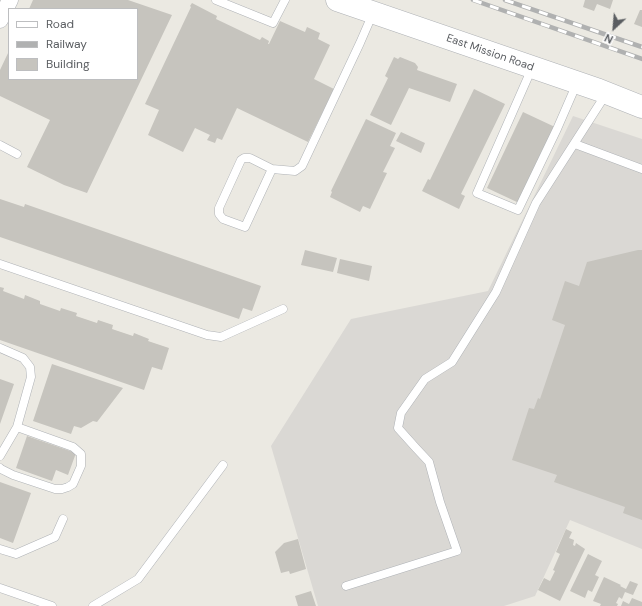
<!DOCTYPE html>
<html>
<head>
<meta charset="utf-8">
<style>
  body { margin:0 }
  #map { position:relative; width:642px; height:606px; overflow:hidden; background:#ebe9e2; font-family:"DM Sans",sans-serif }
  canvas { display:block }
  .legend { position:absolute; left:8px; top:8px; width:130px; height:72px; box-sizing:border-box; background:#fff; border:1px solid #bdbec0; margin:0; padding:5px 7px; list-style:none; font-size:12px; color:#5a5d61 }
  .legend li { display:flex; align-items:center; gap:8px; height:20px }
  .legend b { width:20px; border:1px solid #bdbec0 }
  .north { position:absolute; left:594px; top:8px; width:40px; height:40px; -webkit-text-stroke:3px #fff; paint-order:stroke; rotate:206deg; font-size:11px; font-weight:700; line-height:16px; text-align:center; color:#5a5d61 }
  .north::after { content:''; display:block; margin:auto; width:14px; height:18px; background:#5a5d61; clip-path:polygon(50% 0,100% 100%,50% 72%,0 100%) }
</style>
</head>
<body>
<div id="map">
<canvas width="642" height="606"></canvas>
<ul class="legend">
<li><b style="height:5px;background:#fff"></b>Road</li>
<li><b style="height:5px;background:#b0b1b1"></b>Railway</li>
<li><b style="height:11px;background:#c6c4be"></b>Building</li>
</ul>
<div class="north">N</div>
</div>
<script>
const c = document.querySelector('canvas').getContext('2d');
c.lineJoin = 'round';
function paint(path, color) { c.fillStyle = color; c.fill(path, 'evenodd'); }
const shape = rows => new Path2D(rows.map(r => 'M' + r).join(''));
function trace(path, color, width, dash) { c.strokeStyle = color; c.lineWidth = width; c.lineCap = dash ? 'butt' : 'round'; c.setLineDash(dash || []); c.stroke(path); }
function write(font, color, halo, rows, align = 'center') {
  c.font = font + ' "DM Sans",sans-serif'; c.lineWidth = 4; c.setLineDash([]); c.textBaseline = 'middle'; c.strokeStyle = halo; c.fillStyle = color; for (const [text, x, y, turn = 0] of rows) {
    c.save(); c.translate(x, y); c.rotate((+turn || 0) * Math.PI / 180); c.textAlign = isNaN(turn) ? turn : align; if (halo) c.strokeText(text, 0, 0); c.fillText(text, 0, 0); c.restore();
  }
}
const industrial = shape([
  [573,116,642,139,642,549,570,520,535,596,504,606,318,606,271,446,351,319,488,291]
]);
const building = shape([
  [33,0,128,0,172,15,87,193,64,185,27,167,50,120,0,96,0,70,9,51,9,79,137,79,137,9,29,9],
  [585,0,613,0,610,9,597,4,594,11,583,7],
  [192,3,217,16,216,19,260,40,262,37,269,41,268,44,269,44,280,21,305,32,307,27,320,33,318,39,330,45,314,79,334,89,308,142,237,108,222,140,217,138,215,143,207,140,210,135,195,128,183,152,148,135,159,110,145,104,191,7,190,6],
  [640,10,642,10,642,27,634,24],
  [394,57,398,59,400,57,415,63,418,67,417,70,457,84,450,102,409,88,391,125,370,115,388,78,385,76],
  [474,89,505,104,461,194,465,196,459,209,422,191,428,179,430,180],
  [523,112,555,127,519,203,487,188],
  [366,119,396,133,390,146,395,148,383,172,387,173,370,209,363,206,360,212,330,197,332,192,331,191],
  [401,132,425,143,421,153,396,141],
  [0,199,24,207,25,204,261,286,252,311,243,308,239,319,0,237],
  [305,250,337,258,333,272,301,265],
  [638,250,642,250,642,520,623,513,625,507,554,482,557,475,512,460,529,408,534,409,538,398,540,399,565,325,552,320,565,281,579,286,587,262],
  [340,259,372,266,369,281,337,273],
  [0,287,4,288,3,291,24,299,25,295,40,301,40,304,60,311,61,308,77,313,76,316,97,323,98,320,113,325,112,329,133,336,134,333,149,339,148,341,169,348,162,370,152,367,144,390,0,340],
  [52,364,123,388,97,422,93,421,81,428,74,426,71,434,33,421],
  [0,379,14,384,0,424],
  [27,436,76,453,68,475,56,470,52,481,16,468],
  [0,482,31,493,13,543,0,538],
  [566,529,572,532,569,538,574,540,573,545,575,546,576,543,585,549,560,601,538,590,544,578,550,581,555,571,553,570,560,554,556,552],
  [298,539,306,569,290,574,289,571,281,573,275,552,284,543],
  [588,554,602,561,595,575,599,577,592,592,588,590,585,598,570,591],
  [604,577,621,585,620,586,626,589,630,581,638,584,633,595,625,592,622,599,619,597,616,603,618,604,617,606,600,606,601,604,593,601],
  [311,591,316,606,298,606,295,596],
  [632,598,642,602,642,606,621,606,623,601,629,604]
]);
const service = shape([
  [216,0,273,23,285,0],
  [532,68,477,193,518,210,557,129,577,83],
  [575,144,642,169],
  [0,145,17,154],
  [272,169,245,227,223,219,219,214,219,208,241,160,244,158,250,158,272,169,295,171,302,166,360,43,373,13],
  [0,264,207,335,221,337,283,309],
  [0,348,23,358,30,367,31,377,17,427,0,456],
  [0,468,1,469,13,475,55,489,62,489,68,487,73,484,81,466,81,454,73,447,17,427],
  [0,549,16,554,55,537,63,519],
  [346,586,457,551,440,502,429,462,415,447,398,428,401,413,425,379,452,362,496,292,536,203,606,94],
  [0,588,52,606],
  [93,606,138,579,223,465]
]);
const minor = shape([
  [0,20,10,0]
]);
const secondary = shape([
  [337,0,599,90,642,107]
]);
const rail = shape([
  [473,0,642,59],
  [505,0,642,47]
]);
const streetNames = [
  ["East Mission Road",490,53,19]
];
paint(industrial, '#dad8d4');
paint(building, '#c6c4be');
trace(service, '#afb2b6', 9);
trace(minor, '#afb2b6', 17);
trace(secondary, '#aeb1b5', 23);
trace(service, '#fff', 8);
trace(minor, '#fff', 16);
trace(secondary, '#fff', 22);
trace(rail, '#b0b1b1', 4.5);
trace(rail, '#fff', 3, [9]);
write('11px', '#5a5d61', '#fff', streetNames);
</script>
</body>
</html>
